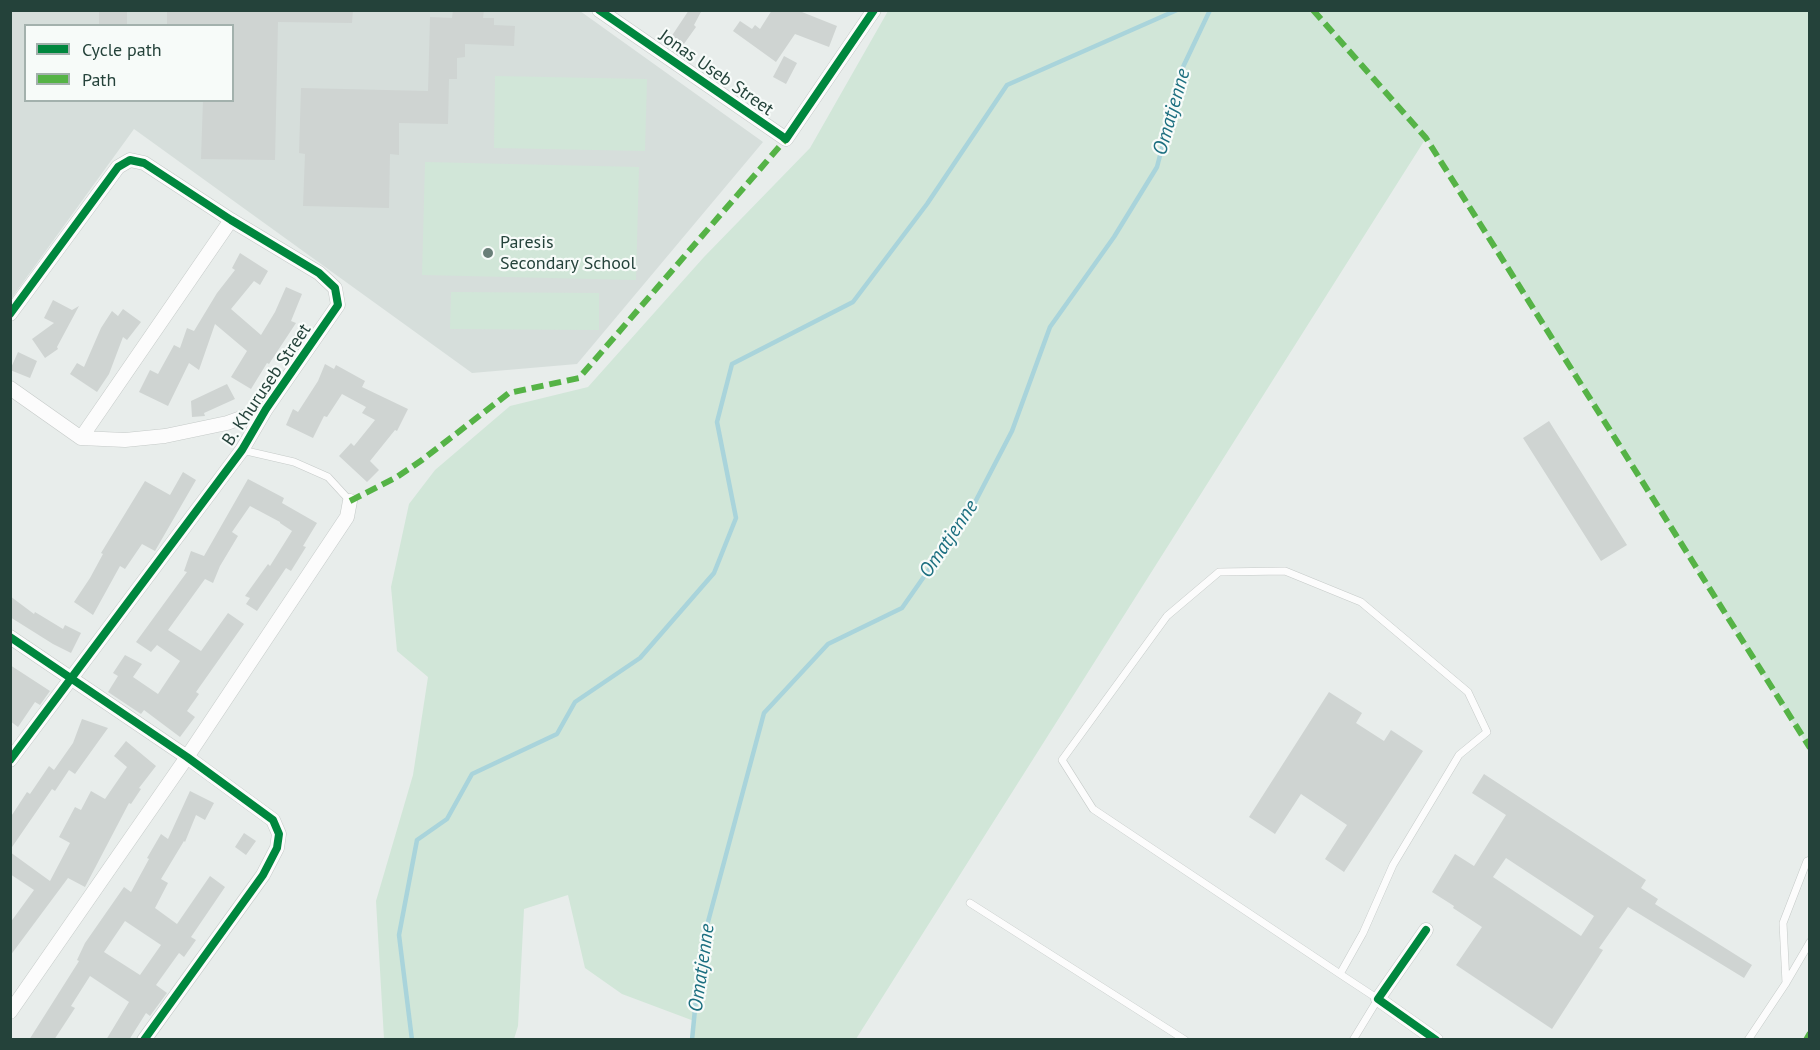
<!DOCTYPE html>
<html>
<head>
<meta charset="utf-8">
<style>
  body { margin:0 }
  #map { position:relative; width:1820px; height:1050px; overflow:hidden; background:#e8edeb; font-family:"PT Sans",sans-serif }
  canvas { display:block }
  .frame { position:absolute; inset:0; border:12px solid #24423a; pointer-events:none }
  .legend { position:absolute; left:24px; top:24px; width:210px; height:78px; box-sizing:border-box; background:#f7fbf9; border:2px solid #a3b1ad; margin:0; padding:8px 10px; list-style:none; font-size:18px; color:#24423a }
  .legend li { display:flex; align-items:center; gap:12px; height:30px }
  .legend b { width:30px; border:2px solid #a3b1ad }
</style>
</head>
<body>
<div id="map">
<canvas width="1820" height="1050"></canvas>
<div class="frame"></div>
<ul class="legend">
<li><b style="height:8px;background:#00873e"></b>Cycle path</li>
<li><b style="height:8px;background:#55b346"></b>Path</li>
</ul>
</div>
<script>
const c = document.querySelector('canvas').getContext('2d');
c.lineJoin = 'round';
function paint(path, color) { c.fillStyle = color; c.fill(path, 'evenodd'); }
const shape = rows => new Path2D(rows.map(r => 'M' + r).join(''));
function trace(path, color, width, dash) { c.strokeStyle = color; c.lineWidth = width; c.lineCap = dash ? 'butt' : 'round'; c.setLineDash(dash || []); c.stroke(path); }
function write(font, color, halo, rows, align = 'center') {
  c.font = font + ' "PT Sans",sans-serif'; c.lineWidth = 4.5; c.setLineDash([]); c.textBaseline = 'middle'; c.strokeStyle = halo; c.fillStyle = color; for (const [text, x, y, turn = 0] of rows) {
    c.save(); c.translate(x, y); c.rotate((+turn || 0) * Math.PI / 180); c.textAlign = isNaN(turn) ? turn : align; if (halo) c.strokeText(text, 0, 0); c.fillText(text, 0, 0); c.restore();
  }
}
const built = shape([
  [11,11,580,11,763,142,577,364,472,373,134,129,11,299],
  [26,26,232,26,232,100,26,100]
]);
const green = shape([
  [888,11,1809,11,1809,748,1426,138,856,1039,692,1039,694,1021,622,994,585,968,568,895,524,909,518,1026,514,1039,384,1039,376,901,413,775,428,677,397,651,391,587,409,504,435,470,510,406,588,387,704,257,810,148],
  [495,76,647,79,645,151,494,148],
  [425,162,639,167,636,280,422,275],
  [451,292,599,293,599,330,450,329]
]);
const stream = shape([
  [412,1040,399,935,417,840,447,819,472,774,557,734,575,702,640,658,714,573,736,518,717,422,732,364,853,302,927,204,1007,85,1177,10],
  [692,1040,701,948,764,713,828,644,902,608,972,508,1012,431,1050,327,1114,237,1157,167,1183,67,1210,10]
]);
const building = shape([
  [99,10,127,10,127,26,99,26],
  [167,10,353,10,352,23,278,22,275,160,201,159,203,100,232,100,232,26,167,26],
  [453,10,484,10,483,18,494,18,494,25,515,26,514,46,465,44,465,57,457,58,457,79,449,79,448,124,399,123,399,155,390,154,389,208,303,206,305,154,299,153,301,88,428,91,430,17,452,18],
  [689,10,702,10,694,25,696,27,681,48,669,40],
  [772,10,797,10,837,26,829,47,795,34,776,62,733,31,740,21,752,29,755,25,760,29],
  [784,56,797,63,786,84,773,77],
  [240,253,268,271,260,285,254,281,231,309,261,335,275,312,286,287,302,294,291,321,296,323,269,364,267,363,251,389,231,377,247,351,215,324,199,370,189,363,168,406,139,392,150,370,158,374,174,345,180,348,187,328,194,331,217,293,235,270,232,268],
  [53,300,72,310,79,306,57,347,58,349,45,358,32,339,54,323,44,318],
  [123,309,141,322,127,340,123,337,109,374,97,392,70,374,77,363,84,367,101,328,112,311,118,316],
  [18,352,37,361,30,378,10,370],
  [325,364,334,369,336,365,365,381,362,387,408,409,397,431,395,430,370,461,379,470,367,482,339,456,351,443,354,446,375,420,362,413,366,407,342,394,327,417,324,416,313,438,286,425,293,409,298,412,318,381],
  [227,384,235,399,204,413,205,416,192,417,191,401],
  [1549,421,1627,545,1601,561,1523,438],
  [183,472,196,480,155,551,142,544,125,569,120,566,93,615,74,602,90,578,103,554,101,553,145,481,170,495],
  [248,479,284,498,282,503,317,523,303,546,306,547,291,571,286,568,257,611,246,604,250,598,245,596,268,564,270,566,292,531,280,523,280,522,250,506,232,532,238,536,220,566,213,583,205,579,168,630,201,651,228,613,244,624,196,692,199,694,187,711,195,717,180,737,144,710,141,714,108,692,118,676,113,673,125,655,142,664,133,677,158,694,180,661,157,645,151,652,136,642,187,572,184,571,191,551,204,556],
  [10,596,34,614,35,612,63,629,65,625,81,633,71,653,53,644,10,617],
  [10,665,50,691,40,705,35,702,18,727,10,721],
  [1329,692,1362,713,1356,723,1384,741,1391,730,1423,751,1344,872,1325,859,1347,825,1301,794,1275,834,1249,817],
  [82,719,108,728,75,774,69,770,55,791,52,789,10,850,10,818,27,792,30,794,49,766,54,770,73,743],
  [126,741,156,766,139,788,141,789,131,804,129,803,85,887,68,878,10,956,10,923,34,890,10,874,10,852,50,881,70,843,59,837,75,807,81,810,91,791,105,799,127,767,114,756],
  [1484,774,1646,880,1641,888,1658,899,1655,904,1752,965,1744,978,1628,907,1599,948,1603,950,1552,1029,1456,965,1482,927,1453,908,1454,906,1432,892,1455,854,1474,866,1506,815,1472,793],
  [1506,858,1594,916,1581,936,1493,877],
  [190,791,214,803,205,820,196,815,185,842,184,841,161,879,168,883,155,908,177,924,210,876,225,887,191,937,196,940,184,957,179,953,156,985,167,993,150,1016,146,1013,129,1040,106,1040,129,1002,90,976,71,1006,75,1008,54,1040,29,1040,79,961,77,960,85,943,124,887,131,892,149,859,147,858,161,834,168,839],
  [125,921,161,945,140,975,104,952],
  [244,833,256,841,246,855,235,847]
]);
const lane = shape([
  [242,450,294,462,328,477,350,501],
  [970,903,1185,1040],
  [1340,974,1363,933,1393,865,1459,755,1487,732,1468,692,1361,602,1285,571,1219,572,1167,616,1062,760,1093,809,1340,974,1378,999,1353,1040],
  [1786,983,1783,923,1807,861,1810,860],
  [1748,1040,1786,983,1810,942]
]);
const street = shape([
  [599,10,786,139,874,10],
  [10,314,118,167,130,160,144,163,231,220,319,273,335,288,338,305,266,409,242,450,10,760],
  [10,388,81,438,125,440,165,436,227,423,266,409],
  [81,438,231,220],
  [10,637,187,757,273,820,279,834,277,848,263,875,144,1040],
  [1426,930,1378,999,1436,1040],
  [10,1012,187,757,347,517,350,501]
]);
const quiet = shape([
  [1313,10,1426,138,1810,748],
  [350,501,397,477,422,460,509,393,579,378,786,139],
  [1806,1040,1810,1033]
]);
const cycleway = shape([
  [599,10,786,139,874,10],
  [10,314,118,167,130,160,144,163,231,220,319,273,335,288,338,305,266,409,242,450,10,760],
  [10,637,187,757,273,820,279,834,277,848,263,875,144,1040],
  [1426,930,1378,999,1436,1040]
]);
const markers = [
  [488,253,6,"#697e78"]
];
const streetNames = [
  ["Jonas Useb Street",716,73,35],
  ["B. Khuruseb Street",267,385,-56]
];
const poiNames = [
  ["Paresis",500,243],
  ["Secondary School",500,264]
];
const waterNames = [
  ["Omatjenne",1172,112,-74],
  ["Omatjenne",949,539,-56],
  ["Omatjenne",702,968,-82]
];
paint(built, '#d6dedb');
paint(green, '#d1e6d8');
trace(stream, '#a9d4db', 4.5);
paint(building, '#cfd4d2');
trace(lane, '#c5cac8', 8);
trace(street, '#c5cac8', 15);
trace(lane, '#fcfcfc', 7);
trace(street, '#fcfcfc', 14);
trace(quiet, '#55b346', 6, [12, 6]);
trace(cycleway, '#00873e', 8);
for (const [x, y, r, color] of markers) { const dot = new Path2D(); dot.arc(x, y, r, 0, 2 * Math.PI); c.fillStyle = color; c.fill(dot); trace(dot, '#f7fbf9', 2); }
write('18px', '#24423a', '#f7fbf9', streetNames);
write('18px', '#24423a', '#f7fbf9', poiNames, 'left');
write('italic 20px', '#1c6f80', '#f7fbf9', waterNames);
</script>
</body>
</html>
